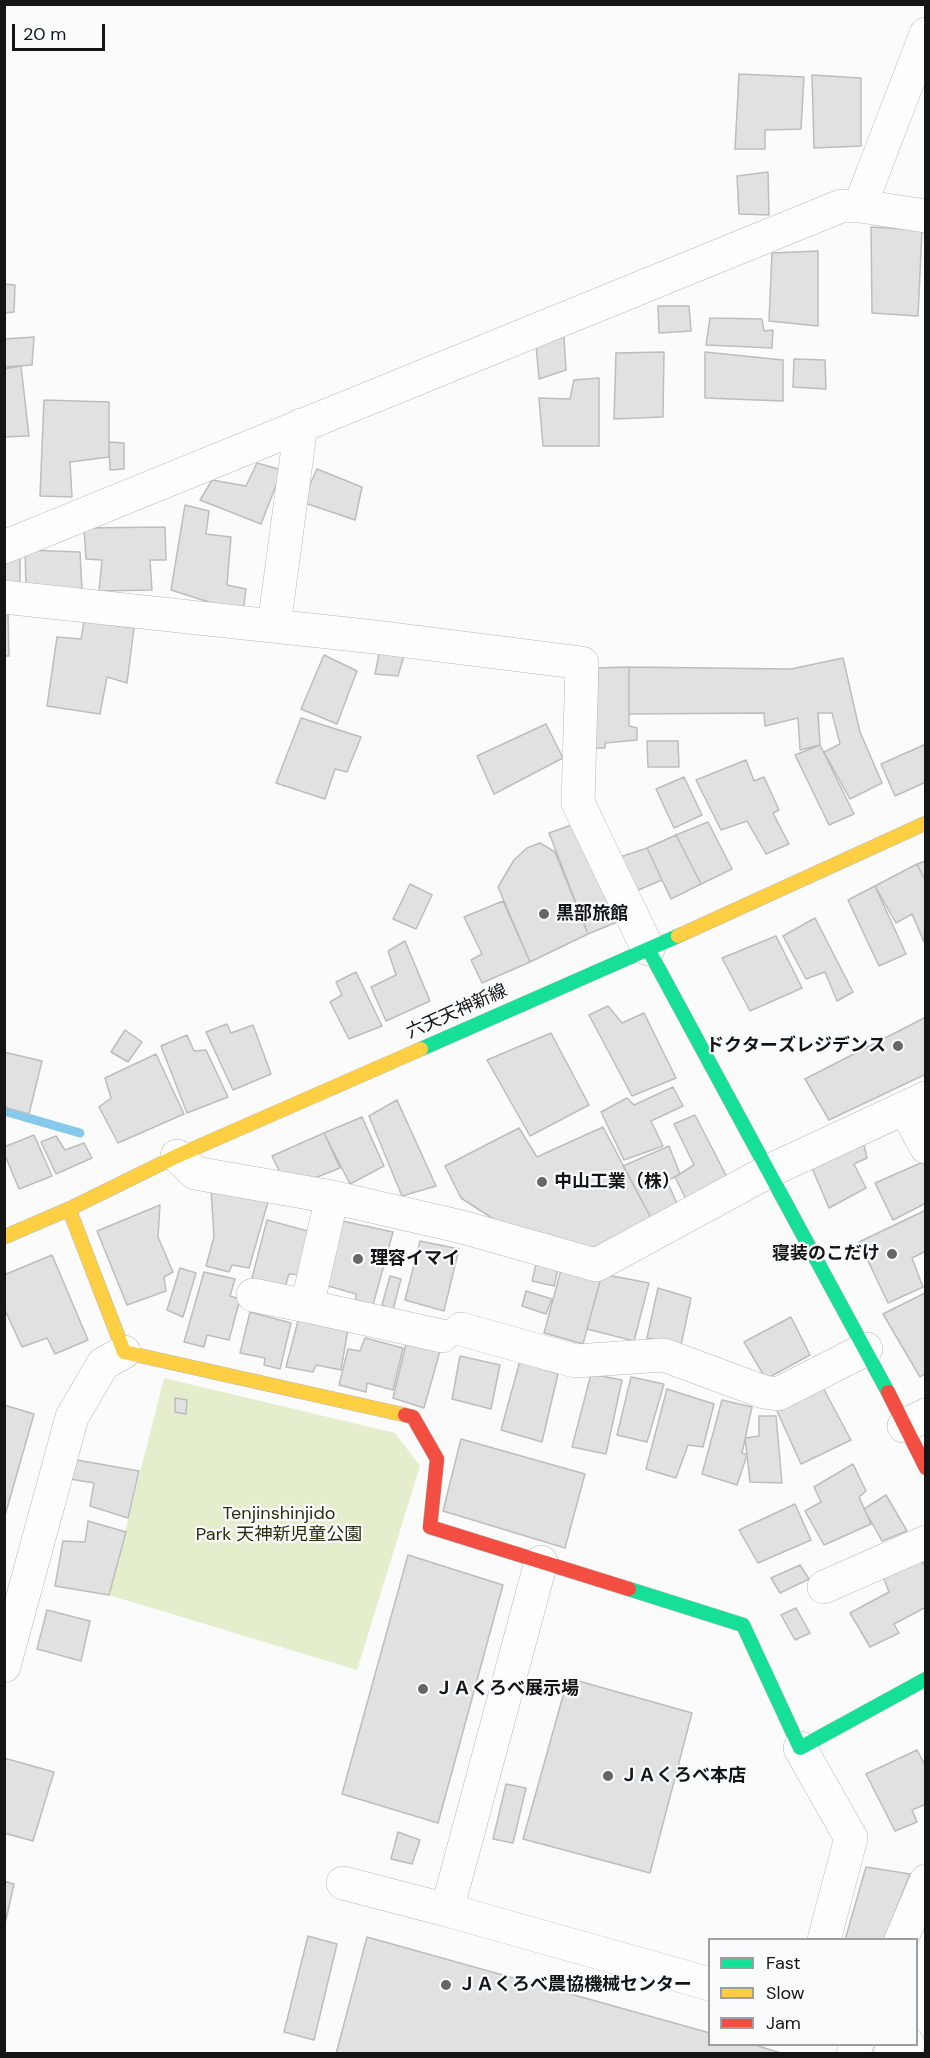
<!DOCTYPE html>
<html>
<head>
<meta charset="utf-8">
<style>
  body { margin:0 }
  #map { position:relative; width:930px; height:2058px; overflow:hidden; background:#fbfbfb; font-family:"DM Sans",sans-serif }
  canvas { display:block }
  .frame { position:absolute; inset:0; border:6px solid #151516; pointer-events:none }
  .legend { position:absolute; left:708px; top:1938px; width:210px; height:108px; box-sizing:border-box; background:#fafbfc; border:2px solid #9e9fa0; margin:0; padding:8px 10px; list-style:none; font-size:18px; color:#151516 }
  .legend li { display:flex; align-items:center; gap:12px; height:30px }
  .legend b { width:30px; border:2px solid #9e9fa0 }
  .scale { position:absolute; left:12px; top:24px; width:93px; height:27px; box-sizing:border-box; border:3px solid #151516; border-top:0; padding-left:8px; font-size:18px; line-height:21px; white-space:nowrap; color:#151516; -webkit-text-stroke:4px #fafbfc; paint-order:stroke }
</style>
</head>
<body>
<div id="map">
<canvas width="930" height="2058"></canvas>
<div class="frame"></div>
<ul class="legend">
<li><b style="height:8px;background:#16e098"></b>Fast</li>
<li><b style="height:8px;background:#ffcf43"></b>Slow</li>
<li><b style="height:8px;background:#f24e42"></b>Jam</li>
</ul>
<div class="scale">20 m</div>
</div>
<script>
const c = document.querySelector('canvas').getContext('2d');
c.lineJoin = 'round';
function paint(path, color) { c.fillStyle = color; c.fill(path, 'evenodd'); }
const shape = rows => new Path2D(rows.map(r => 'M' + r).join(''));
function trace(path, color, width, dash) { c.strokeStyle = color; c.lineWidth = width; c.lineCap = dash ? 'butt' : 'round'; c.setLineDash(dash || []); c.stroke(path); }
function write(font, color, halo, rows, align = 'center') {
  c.font = font + ' "DM Sans","Noto Sans JP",sans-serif'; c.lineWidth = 4.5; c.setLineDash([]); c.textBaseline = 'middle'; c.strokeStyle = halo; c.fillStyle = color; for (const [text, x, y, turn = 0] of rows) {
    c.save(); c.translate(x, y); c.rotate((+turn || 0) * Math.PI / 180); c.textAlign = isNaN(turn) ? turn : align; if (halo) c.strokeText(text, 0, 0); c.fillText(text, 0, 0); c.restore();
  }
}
const green = shape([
  [164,1378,395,1433,420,1466,357,1670,109,1595]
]);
const stream = shape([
  [4,1111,80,1133]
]);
const building = shape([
  [739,74,804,77,801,129,765,130,765,149,735,149,739,74],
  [812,75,861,78,861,146,814,148,812,75],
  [768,172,769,215,739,214,737,176,768,172],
  [871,227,922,230,918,316,872,313,871,227],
  [818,251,818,326,769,321,772,253,818,251],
  [4,284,15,285,14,312,4,313,4,284],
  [658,306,689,306,691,331,659,333,658,306],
  [710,318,762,319,764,331,773,330,772,348,706,345,710,318],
  [34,337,32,365,4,367,4,339,34,337],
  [564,337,566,370,539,379,536,345,564,337],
  [664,352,663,417,614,419,616,353,664,352],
  [705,352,783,360,783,401,705,398,705,352],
  [794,359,825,360,826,389,793,387,794,359],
  [21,366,29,436,4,437,4,369,21,366],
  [599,378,599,446,543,446,539,398,570,399,574,380,599,378],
  [44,400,109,402,109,457,70,462,72,497,40,496,44,400],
  [109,442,124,443,124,469,110,470,109,442],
  [257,463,282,470,261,524,200,500,212,480,246,486,257,463],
  [317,469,362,487,355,520,302,502,317,469],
  [185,505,209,511,206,534,231,537,227,585,246,589,243,613,171,590,185,505],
  [165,527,166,560,150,560,152,590,99,591,102,560,86,559,84,528,165,527],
  [25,550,80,552,82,590,26,588,25,550],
  [20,557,20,589,4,587,4,563,20,557],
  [4,612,8,612,9,656,4,656,4,612],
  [84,621,134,628,127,683,107,677,100,714,47,706,57,637,81,639,84,621],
  [380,649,405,652,398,676,375,674,380,649],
  [324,655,357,671,337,724,301,709,324,655],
  [843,658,860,732,882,783,850,799,824,752,840,744,832,713,818,713,820,745,800,750,798,718,765,726,764,713,629,714,629,667,791,669,843,658],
  [629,667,629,726,637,728,637,740,605,743,605,748,595,748,598,668,629,667],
  [301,718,361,737,347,772,335,769,325,799,276,783,301,718],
  [546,724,563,758,494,794,477,756,546,724],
  [647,741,678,741,679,767,648,767,647,741],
  [926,744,926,782,895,796,881,764,926,744],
  [820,745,854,814,829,825,795,755,820,745],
  [746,760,754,781,764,777,779,810,773,813,789,844,766,854,747,821,721,830,696,780,746,760],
  [684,777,702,815,674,828,656,789,684,777],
  [708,822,732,869,701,884,676,835,708,822],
  [577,823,622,920,588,934,549,833,577,823],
  [676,835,701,884,671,899,647,848,676,835],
  [540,843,555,852,588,934,530,962,498,887,514,860,527,848,540,843],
  [647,848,662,880,629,894,614,859,647,848],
  [926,861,926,882,917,864,926,861],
  [917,864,926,882,924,942,912,914,896,923,875,886,917,864],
  [410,884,432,895,416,929,393,919,410,884],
  [875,886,906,954,879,966,848,900,875,886],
  [503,901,530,962,482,983,471,960,482,954,464,917,503,901],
  [815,918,853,992,837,1001,825,972,806,979,783,936,815,918],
  [776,936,802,988,750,1011,722,958,776,936],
  [405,941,430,1001,386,1021,371,987,396,975,388,951,405,941],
  [356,972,382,1026,349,1039,330,1002,342,995,336,982,356,972],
  [608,1006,622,1023,644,1013,676,1078,632,1096,589,1015,608,1006],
  [926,1017,926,1074,829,1120,805,1079,926,1017],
  [227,1024,231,1033,253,1025,271,1074,233,1090,206,1032,227,1024],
  [125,1030,142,1042,128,1062,111,1052,125,1030],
  [551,1033,589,1105,530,1136,487,1060,551,1033],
  [187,1035,194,1051,206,1050,228,1097,187,1113,161,1046,187,1035],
  [4,1052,42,1061,29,1114,4,1107,4,1052],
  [156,1054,184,1114,118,1143,99,1107,111,1098,105,1078,156,1054],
  [673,1087,683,1106,651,1121,663,1146,624,1160,601,1112,627,1098,634,1105,673,1087],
  [397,1100,436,1186,402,1196,369,1116,397,1100],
  [695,1115,729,1181,686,1199,675,1177,694,1165,674,1124,695,1115],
  [362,1117,384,1166,350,1184,324,1133,362,1117],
  [603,1127,651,1218,585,1252,495,1220,461,1198,445,1166,519,1128,537,1157,603,1127],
  [324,1133,340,1168,307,1181,283,1179,272,1156,324,1133],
  [34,1135,52,1176,19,1189,4,1153,4,1147,34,1135],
  [56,1136,65,1150,84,1143,92,1158,56,1174,41,1142,56,1136],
  [863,1141,867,1158,854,1164,866,1188,829,1208,812,1168,863,1141],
  [669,1146,680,1174,667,1181,678,1206,651,1218,623,1166,669,1146],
  [923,1162,926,1169,926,1203,893,1220,875,1183,923,1162],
  [211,1189,268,1202,249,1268,232,1265,229,1272,206,1266,214,1237,211,1189],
  [160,1205,158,1237,173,1272,164,1277,166,1291,127,1305,97,1231,160,1205],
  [926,1210,926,1251,912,1258,923,1287,888,1303,859,1242,926,1210],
  [267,1220,315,1233,303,1275,289,1274,284,1290,251,1282,267,1220],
  [338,1220,393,1232,373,1305,356,1300,356,1294,325,1285,338,1220],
  [420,1241,459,1249,444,1311,405,1300,420,1241],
  [52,1255,88,1340,55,1354,47,1338,22,1347,4,1308,4,1275,52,1255],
  [537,1260,559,1265,554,1286,532,1281,537,1260],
  [562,1266,602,1274,583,1344,544,1333,562,1266],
  [180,1268,196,1273,183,1317,167,1310,180,1268],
  [204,1272,235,1279,230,1296,240,1299,229,1340,207,1335,204,1347,184,1342,204,1272],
  [602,1274,649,1283,634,1341,587,1329,602,1274],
  [390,1276,401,1279,393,1310,382,1305,390,1276],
  [658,1288,691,1298,681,1345,647,1338,658,1288],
  [526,1291,552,1299,546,1314,522,1306,526,1291],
  [925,1293,926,1373,920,1377,883,1314,925,1293],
  [250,1312,291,1323,280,1369,264,1365,265,1358,240,1353,250,1312],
  [299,1317,348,1329,341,1370,316,1365,313,1372,286,1367,299,1317],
  [791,1317,810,1355,766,1379,744,1342,791,1317],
  [365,1338,403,1348,393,1390,367,1383,366,1392,339,1385,348,1349,360,1351,365,1338],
  [406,1344,440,1351,424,1408,393,1398,406,1344],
  [460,1356,500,1365,491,1409,452,1399,460,1356],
  [520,1361,558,1374,542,1442,501,1430,520,1361],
  [591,1374,622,1380,606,1454,572,1447,591,1374],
  [631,1377,664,1384,647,1442,617,1435,631,1377],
  [821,1384,851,1440,801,1464,777,1411,821,1384],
  [667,1389,714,1404,703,1447,688,1445,676,1478,646,1469,667,1389],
  [175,1398,187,1400,186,1414,175,1412,175,1398],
  [722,1400,752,1407,742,1453,747,1455,737,1485,702,1474,722,1400],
  [4,1405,34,1414,4,1519,4,1405],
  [759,1416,776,1416,782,1483,750,1482,745,1438,759,1436,759,1416],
  [461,1439,585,1474,565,1548,443,1511,461,1439],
  [77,1460,139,1471,128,1518,90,1506,94,1483,70,1479,77,1460],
  [853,1464,866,1491,859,1497,871,1524,824,1545,805,1511,821,1502,814,1487,853,1464],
  [886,1495,907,1531,882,1541,864,1509,886,1495],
  [795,1504,811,1540,758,1563,739,1530,795,1504],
  [88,1521,126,1532,109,1595,55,1586,63,1541,85,1542,88,1521],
  [917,1553,926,1568,926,1607,894,1624,899,1633,870,1647,850,1613,889,1592,881,1571,917,1553],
  [408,1555,503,1585,438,1823,342,1794,408,1555],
  [800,1565,809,1579,780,1593,771,1578,800,1565],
  [796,1608,810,1633,795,1640,781,1615,796,1608],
  [47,1610,90,1621,81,1661,37,1649,47,1610],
  [568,1678,692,1713,650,1873,523,1839,568,1678],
  [917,1750,926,1767,926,1804,912,1810,917,1822,895,1831,866,1774,917,1750],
  [4,1758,54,1772,33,1841,4,1833,4,1758],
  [506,1784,526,1788,513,1843,493,1839,506,1784],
  [398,1832,420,1840,412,1864,391,1859,398,1832],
  [866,1867,910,1874,884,1940,845,1940,866,1867],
  [4,1881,14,1884,6,1920,4,1920,4,1881],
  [308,1936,337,1944,314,2040,284,2032,308,1936],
  [367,1937,710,2033,710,2044,752,2044,784,2054,336,2054,367,1937]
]);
const street = shape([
  [860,206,926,34],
  [4,547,841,206,860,206,926,216],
  [4,597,375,637,582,663,578,803,648,949],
  [274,626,301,425],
  [905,1108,926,1147],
  [177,1156,195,1173,332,1197,462,1227,596,1265,769,1171,926,1098],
  [253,1295,307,1306,332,1197],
  [307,1306,442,1336],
  [461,1329,575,1361,664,1355,764,1392,778,1394,866,1349],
  [904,1426,926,1415],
  [541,1562,447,1910,710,1984],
  [824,1587,926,1542],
  [4,1666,72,1417,103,1364,124,1352],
  [800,1748,851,1838,824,1940],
  [343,1883,447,1910],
  [901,1940,926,1881],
  [853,2054,857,2044],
  [890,2054,908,2044]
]);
const fast = shape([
  [648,949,888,1392],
  [421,1049,678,936],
  [629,1589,743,1625,800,1748,926,1679]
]);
const slow = shape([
  [678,936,926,823],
  [69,1209,124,1352,405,1415],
  [4,1237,69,1209,177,1156,421,1049]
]);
const jam = shape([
  [888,1392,926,1468],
  [405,1415,413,1417,437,1459,430,1527,629,1589]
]);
const markers = [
  [544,914,6,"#666"],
  [898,1046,6,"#666"],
  [542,1182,6,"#666"],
  [892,1254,6,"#666"],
  [358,1259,6,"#666"],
  [423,1689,6,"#666"],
  [608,1776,6,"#666"],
  [446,1985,6,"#666"]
];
const poiNames = [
  ["黒部旅館",556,914],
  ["ドクターズレジデンス",886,1046,"right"],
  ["中山工業（株）",554,1182],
  ["寝装のこだけ",880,1254,"right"],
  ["理容イマイ",370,1259],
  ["ＪＡくろべ展示場",435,1689],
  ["ＪＡくろべ本店",620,1776],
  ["ＪＡくろべ農協機械センター",458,1985]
];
const streetNames = [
  ["六天天神新線",457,1012,-24]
];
const parkNames = [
  ["Tenjinshinjido",279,1514],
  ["Park 天神新児童公園",279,1535]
];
paint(green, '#e4eecd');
trace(stream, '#87c9eb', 9);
paint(building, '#e1e1e1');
trace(building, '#bdbdbd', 1.5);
trace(street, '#b8b8b8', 34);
trace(fast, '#b8b8b8', 15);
trace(slow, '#b8b8b8', 15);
trace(jam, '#b8b8b8', 15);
trace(street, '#fefefe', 33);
trace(fast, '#16e098', 14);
trace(slow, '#ffcf43', 14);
trace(jam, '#f24e42', 14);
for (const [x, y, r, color] of markers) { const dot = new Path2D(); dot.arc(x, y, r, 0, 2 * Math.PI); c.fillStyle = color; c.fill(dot); trace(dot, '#fafbfc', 2); }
write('bold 18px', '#151516', '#fafbfc', poiNames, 'left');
write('18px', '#151516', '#fafbfc', streetNames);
write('18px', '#272f0b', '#fafbfc', parkNames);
</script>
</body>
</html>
